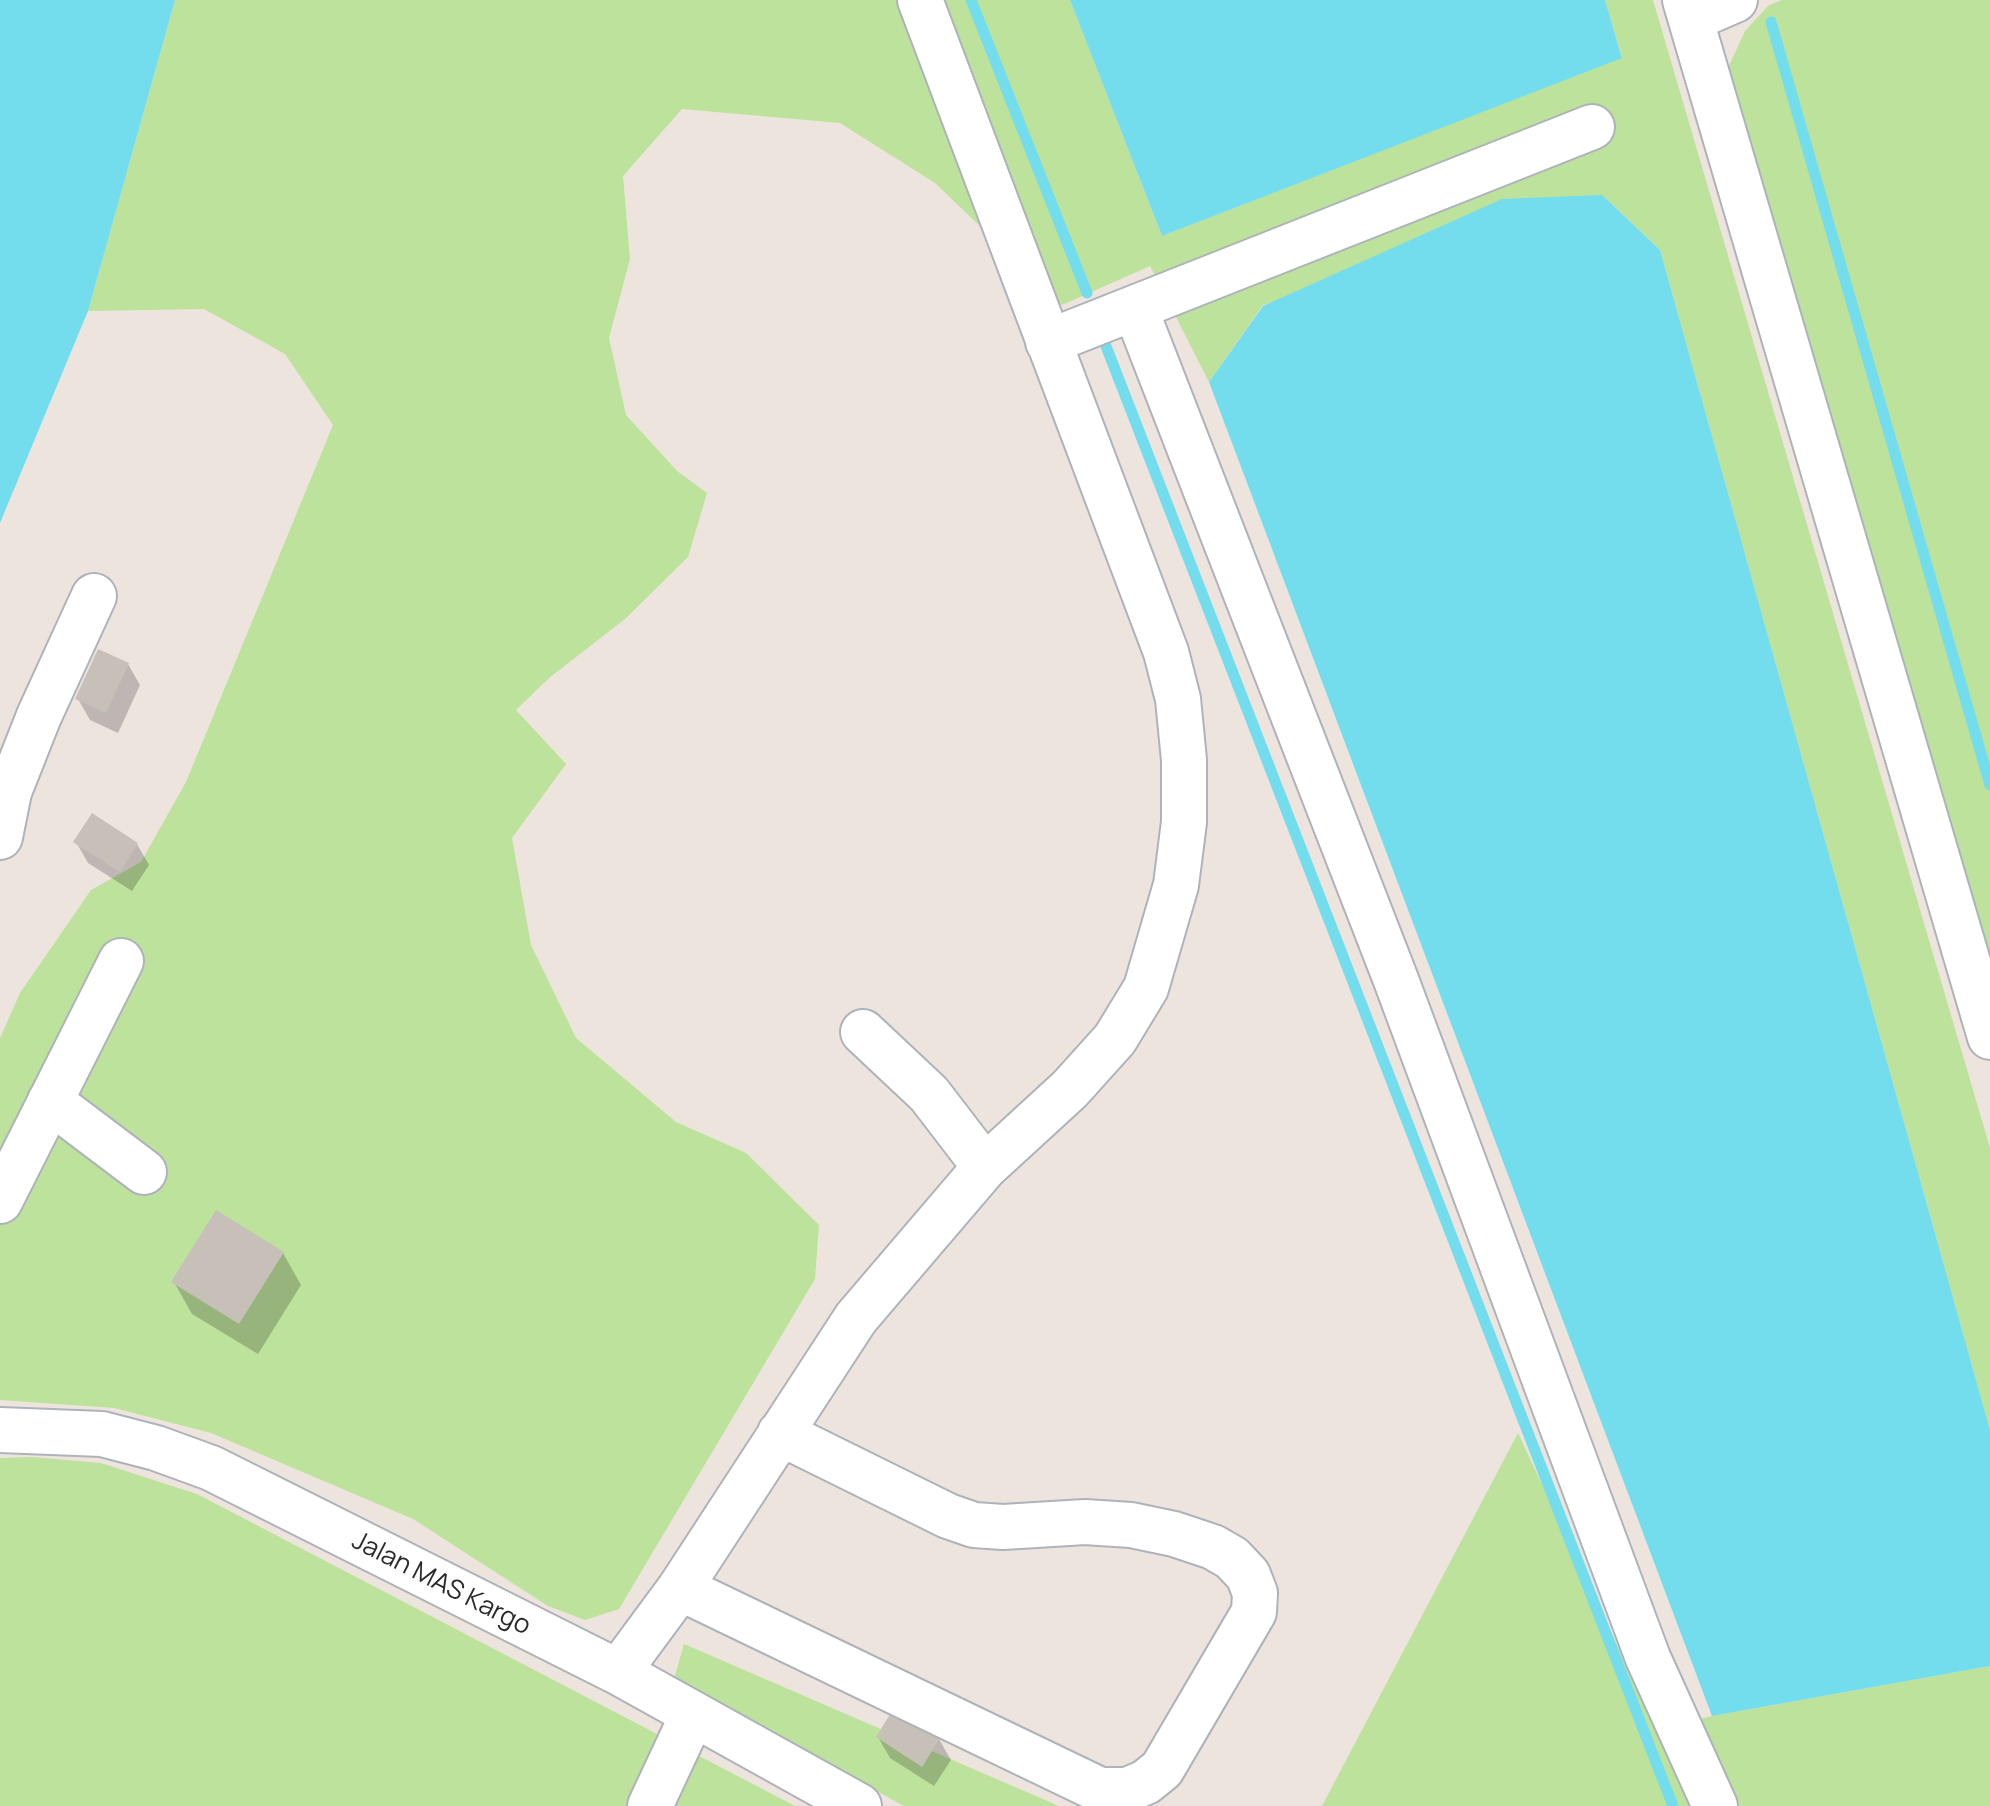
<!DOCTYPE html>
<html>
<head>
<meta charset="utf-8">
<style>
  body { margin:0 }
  canvas { display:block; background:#ede4de }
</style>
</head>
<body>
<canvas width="1990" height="1806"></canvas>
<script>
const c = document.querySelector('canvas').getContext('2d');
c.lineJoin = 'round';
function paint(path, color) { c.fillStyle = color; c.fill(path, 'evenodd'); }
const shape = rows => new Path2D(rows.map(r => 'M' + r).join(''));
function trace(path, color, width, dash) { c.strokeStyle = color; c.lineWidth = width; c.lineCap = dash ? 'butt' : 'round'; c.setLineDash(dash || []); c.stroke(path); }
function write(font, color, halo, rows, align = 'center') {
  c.font = font + ' Manrope,sans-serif'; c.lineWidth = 8; c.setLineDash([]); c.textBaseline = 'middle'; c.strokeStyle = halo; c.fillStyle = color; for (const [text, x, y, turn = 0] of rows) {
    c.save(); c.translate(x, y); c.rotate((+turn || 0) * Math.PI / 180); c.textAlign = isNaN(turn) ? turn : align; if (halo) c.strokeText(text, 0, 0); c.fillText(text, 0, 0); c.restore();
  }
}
const green = shape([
  [175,0,1070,0,1162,236,1622,57,1605,0,1653,0,1990,1148,1990,1430,1660,250,1602,195,1263,305,1209,382,1150,266,1062,305,935,183,840,123,682,109,623,176,630,259,609,338,626,415,677,471,707,493,688,557,625,619,549,678,516,710,566,764,512,838,531,945,576,1038,676,1122,746,1153,819,1225,815,1279,619,1609,585,1620,548,1606,413,1519,211,1433,114,1408,0,1400,0,1038,20,993,91,890,141,862,186,782,333,425,285,354,204,309,88,311],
  [1782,0,1990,0,1990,976,1726,72,1745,31,1769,5],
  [1518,1433,1657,1730,1712,1716,1990,1666,1990,1806,1322,1806],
  [32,1457,101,1463,197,1494,795,1806,0,1806,0,1458],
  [684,1644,1059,1806,904,1806,674,1679]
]);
const water = shape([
  [0,0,175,0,88,311,0,523],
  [1070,0,1605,0,1622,58,1162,236],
  [1602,195,1660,250,1990,1430,1990,1666,1712,1716,1209,382,1263,306,1502,199]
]);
const shadow = shape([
  [128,664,140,685,118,733,90,720,78,699],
  [76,842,137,844,149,865,132,891,88,863],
  [283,1253,301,1285,258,1354,192,1314,174,1282],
  [878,1737,939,1739,951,1760,934,1786,890,1758]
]);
const stream = shape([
  [971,0,1087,293],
  [1771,22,1990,785],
  [1104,341,1673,1806]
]);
const building = shape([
  [98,649,129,663,106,713,75,699],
  [92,813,138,843,120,872,73,842],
  [216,1210,284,1252,239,1324,171,1282],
  [894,1708,940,1738,922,1767,876,1737]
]);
const minor = shape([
  [920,0,1166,652,1178,699,1184,760,1184,822,1176,885,1146,988,1115,1039,1070,1089,985,1167],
  [1685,0,1990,1037],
  [1691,19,1735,0],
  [1135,308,1396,980,1648,1658,1715,1806],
  [1048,342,1592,127],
  [0,837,9,792,39,716,94,596],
  [50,1101,144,1172],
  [0,1201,121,961],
  [0,1430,102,1434,156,1448,211,1468,618,1672,859,1806],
  [680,1588,1100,1790,1127,1790,1146,1782,1162,1769,1254,1612,1255,1593,1248,1575,1232,1558,1213,1547,1174,1534,1131,1525,1085,1522,1003,1527,974,1525,948,1516,780,1433],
  [618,1672,680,1588,856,1318,985,1167,929,1094,863,1032],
  [650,1806,693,1714]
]);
const streetNames = [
  ["Jalan MAS Kargo",441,1584,27]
];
paint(green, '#bde29b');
paint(water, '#73dded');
paint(shadow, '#0003');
trace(stream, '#73dded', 11);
paint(building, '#c6c0b9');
trace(minor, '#aeb3bb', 48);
trace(minor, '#fff', 44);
write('26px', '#2b2b2b', '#fff', streetNames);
</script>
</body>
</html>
